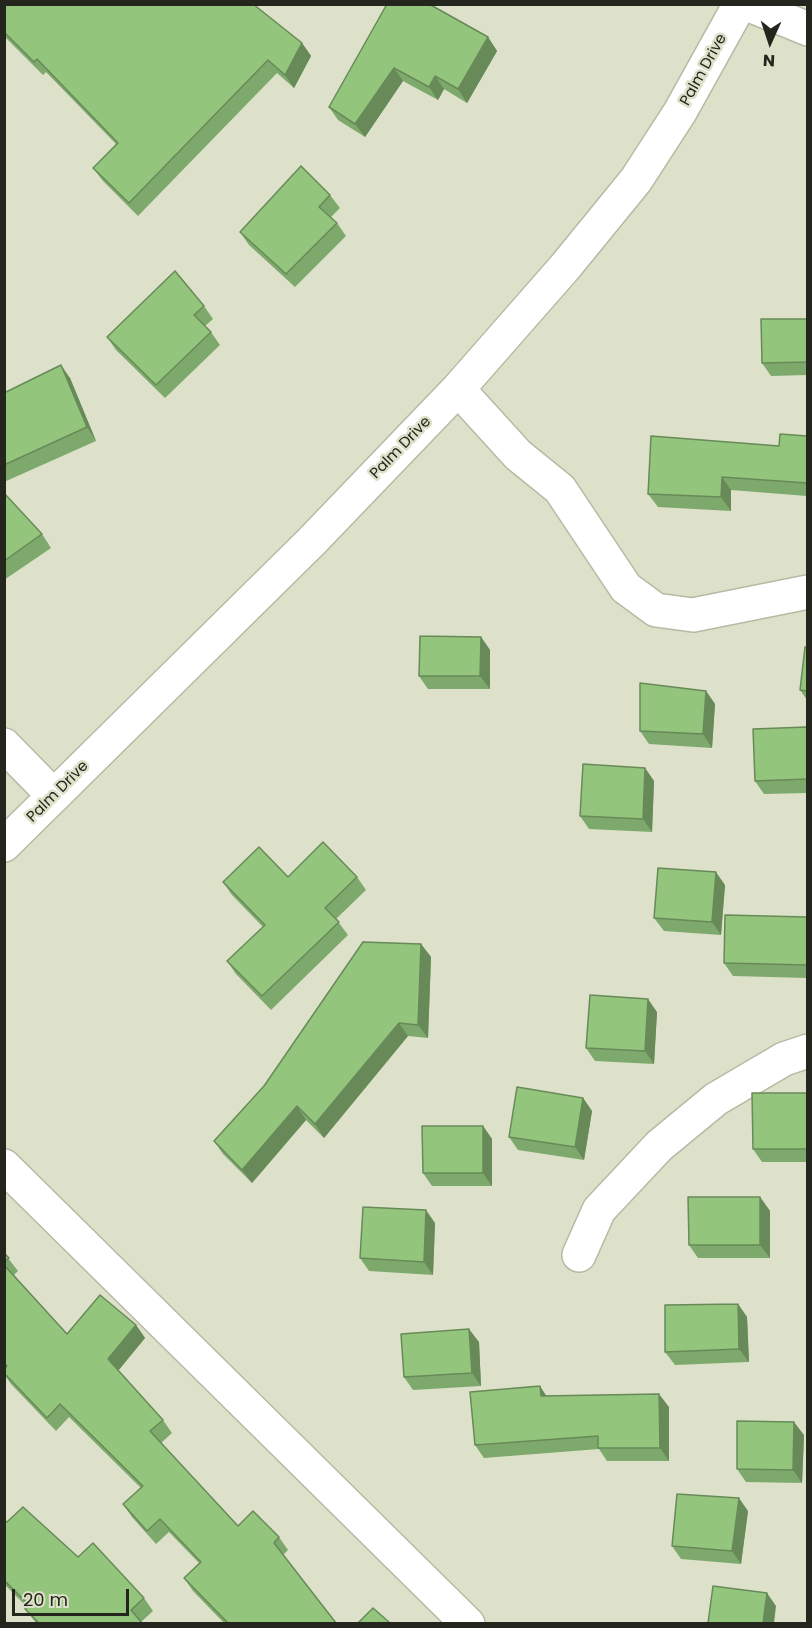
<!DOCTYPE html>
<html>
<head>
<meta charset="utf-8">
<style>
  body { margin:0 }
  #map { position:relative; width:812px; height:1628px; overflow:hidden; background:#dee1ca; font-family:Poppins,sans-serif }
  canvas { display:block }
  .frame { position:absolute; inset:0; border:6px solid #24251c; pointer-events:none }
  .north { position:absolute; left:740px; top:12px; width:60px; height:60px; -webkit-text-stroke:4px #dee1ca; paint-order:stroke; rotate:183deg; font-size:16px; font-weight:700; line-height:24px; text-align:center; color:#24251c }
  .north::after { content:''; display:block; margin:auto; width:21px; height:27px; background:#24251c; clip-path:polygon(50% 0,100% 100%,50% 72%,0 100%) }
  .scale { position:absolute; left:12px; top:1589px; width:117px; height:27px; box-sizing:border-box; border:3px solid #24251c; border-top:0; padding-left:8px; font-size:18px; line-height:21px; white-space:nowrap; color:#24251c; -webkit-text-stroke:4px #dee1ca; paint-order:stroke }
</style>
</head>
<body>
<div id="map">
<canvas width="812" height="1628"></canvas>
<div class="frame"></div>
<div class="north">N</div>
<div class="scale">20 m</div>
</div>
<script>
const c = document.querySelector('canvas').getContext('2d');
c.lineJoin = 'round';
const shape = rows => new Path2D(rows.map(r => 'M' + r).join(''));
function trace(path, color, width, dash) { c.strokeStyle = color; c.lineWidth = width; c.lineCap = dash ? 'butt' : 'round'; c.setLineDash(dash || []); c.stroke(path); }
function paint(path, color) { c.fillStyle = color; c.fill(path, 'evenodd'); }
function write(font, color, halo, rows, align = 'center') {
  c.font = font + ' Poppins,sans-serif'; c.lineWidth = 5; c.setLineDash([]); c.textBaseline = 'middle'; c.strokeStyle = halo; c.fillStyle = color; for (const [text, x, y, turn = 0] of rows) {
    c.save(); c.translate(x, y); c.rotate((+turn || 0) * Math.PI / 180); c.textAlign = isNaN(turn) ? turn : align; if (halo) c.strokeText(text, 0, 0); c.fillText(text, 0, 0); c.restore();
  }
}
const minor = shape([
  [747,4,808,29],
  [458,389,518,455,560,489,626,588,656,610,693,615,808,592],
  [4,745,54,796],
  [4,845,312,541,458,389,565,267,636,180,680,112,740,4],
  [4,1166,468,1624],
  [579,1255,599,1210,659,1146,716,1099,784,1059,808,1051]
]);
const wall = shape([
  [4,4,302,43,311,56,294,88,277,73,138,216,103,181,93,168,116,144,46,72,43,75,4,36],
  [387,4,488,37,497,51,467,103,444,89,438,100,403,81,365,137,338,120,329,107],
  [330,195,340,208,331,217,337,223,346,236,295,287,249,245,240,232],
  [204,306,213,319,205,326,211,332,220,345,165,398,116,350,107,337],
  [807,319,807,375,771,376,762,363],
  [70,378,96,441,4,482,4,393],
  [807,436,807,496,731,490,731,511,658,507,648,494],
  [4,493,42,534,51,548,4,580],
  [481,637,490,650,490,689,428,689,419,676],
  [807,647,807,700,800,690],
  [706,691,715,704,712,748,649,744,640,731],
  [807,727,807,793,764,794,755,781],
  [645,768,654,781,652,832,589,829,580,816],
  [288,877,357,877,366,890,336,919,348,935,271,1010,236,974,227,961,263,927,232,895,223,882],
  [725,885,721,935,664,931,654,918],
  [807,917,807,978,733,976,724,963],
  [421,944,431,957,428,1038,408,1036,324,1138,306,1120,252,1183,223,1154,214,1141],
  [657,1012,654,1064,595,1061,586,1048],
  [807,1093,807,1162,762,1162,753,1149],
  [583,1098,592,1111,584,1160,518,1150,509,1137],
  [483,1126,492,1139,492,1186,432,1186,423,1173],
  [760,1197,770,1211,770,1258,698,1258,689,1245],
  [435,1223,433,1275,369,1271,360,1258],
  [4,1253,18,1271,14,1275,67,1334,136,1325,145,1338,118,1371,163,1420,172,1433,161,1443,238,1526,279,1537,288,1550,283,1555,336,1623,224,1623,193,1591,184,1578,199,1563,169,1532,156,1544,132,1517,123,1504,141,1488,69,1417,56,1431,11,1384,4,1374,4,1369,6,1367,4,1366],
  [738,1304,747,1317,749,1362,675,1365,665,1352],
  [479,1342,481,1386,413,1390,404,1377],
  [547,1396,669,1407,669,1461,607,1461,599,1449,484,1458,475,1445],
  [804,1435,802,1483,746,1482,737,1469],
  [748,1511,741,1564,681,1559,672,1546],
  [4,1520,78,1557,144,1598,153,1611,141,1622,142,1623,36,1623,25,1609,27,1607,4,1584]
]);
const shadedWall = shape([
  [488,37,497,51,467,103,458,89],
  [302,43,311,56,294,88,285,75],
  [394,68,403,81,365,137,355,124],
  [435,76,444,89,438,100,429,87],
  [61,365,70,378,96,441,87,427],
  [722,477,731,490,731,511,721,497],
  [481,637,490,650,490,689,480,676],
  [706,691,715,704,712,748,703,734],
  [645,768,654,781,652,832,643,819],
  [716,872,725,885,721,935,712,922],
  [421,944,431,957,428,1038,418,1025],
  [648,999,657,1012,654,1064,645,1051],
  [399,1023,408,1036,324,1138,315,1124],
  [583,1098,592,1111,584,1160,575,1147],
  [297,1106,306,1120,252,1183,242,1170],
  [483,1126,492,1139,492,1186,483,1173],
  [760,1197,770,1211,770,1258,760,1245],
  [426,1210,435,1223,433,1275,424,1262],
  [738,1304,747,1317,749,1362,739,1349],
  [136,1325,145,1338,117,1372,108,1359],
  [469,1329,479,1342,481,1386,472,1373],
  [540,1386,549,1400,541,1396],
  [659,1394,669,1407,669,1461,660,1448],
  [794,1422,804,1435,802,1483,793,1470],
  [739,1498,748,1511,741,1564,732,1551],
  [767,1593,776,1606,774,1623,763,1623]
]);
const building = shape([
  [4,4,253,4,302,43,285,75,268,60,129,203,93,168,118,143,37,59,34,62,4,32,4,4],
  [387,4,429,4,488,37,458,89,435,76,429,87,394,68,355,124,329,107,387,4],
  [301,166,330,195,319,207,337,223,286,274,240,232,301,166],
  [175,271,204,306,194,315,211,332,156,385,107,337,175,271],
  [761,319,807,319,807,362,762,363,761,319],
  [61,365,87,427,4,465,4,393,61,365],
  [780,434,807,436,807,483,722,477,721,497,648,494,651,436,779,446,780,434],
  [4,493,42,534,4,561,4,493],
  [420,636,481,637,480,676,419,676,420,636],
  [805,647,807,647,807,691,800,690,805,647],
  [640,683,706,691,703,734,640,731,640,683],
  [807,727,807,779,755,781,753,729,807,727],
  [583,764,645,768,643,819,580,816,583,764],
  [323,842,357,877,325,908,339,922,262,996,227,961,265,925,223,882,259,847,288,877,323,842],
  [658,868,716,872,712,922,654,918,658,868],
  [725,915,807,917,807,965,724,963,725,915],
  [363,942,421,944,418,1025,399,1023,315,1124,297,1106,242,1170,214,1141,264,1086,363,942],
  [590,995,648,999,645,1051,586,1048,590,995],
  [517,1087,583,1098,575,1147,509,1137,517,1087],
  [752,1093,807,1093,807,1149,753,1149,752,1093],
  [422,1126,483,1126,483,1173,423,1173,422,1126],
  [688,1197,760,1197,760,1245,689,1245,688,1197],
  [363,1207,426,1210,424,1262,360,1258,363,1207],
  [4,1253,9,1258,4,1262,4,1253],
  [4,1265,67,1334,100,1295,136,1325,108,1359,163,1420,150,1431,238,1526,253,1511,279,1537,274,1543,336,1623,228,1623,184,1578,201,1562,160,1519,147,1531,123,1504,143,1486,60,1404,47,1418,4,1373,4,1369,7,1366,4,1363,4,1265],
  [738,1304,739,1349,665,1352,665,1305,738,1304],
  [469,1329,472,1373,404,1377,401,1334,469,1329],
  [540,1386,541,1396,659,1394,660,1448,598,1448,598,1436,475,1445,470,1392,540,1386],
  [737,1421,794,1422,793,1470,737,1469,737,1421],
  [677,1494,739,1498,732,1551,672,1546,677,1494],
  [23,1507,78,1557,93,1543,144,1598,131,1610,142,1623,39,1623,25,1609,29,1605,4,1580,4,1520,7,1522,23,1507],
  [713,1586,767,1593,763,1623,708,1623,713,1586],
  [373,1608,390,1623,358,1623,373,1608]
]);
const streetNames = [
  ["Palm Drive",704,70,-61],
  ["Palm Drive",401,448,-46],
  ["Palm Drive",58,792,-45]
];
trace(minor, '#b7b9a3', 36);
trace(minor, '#fff', 33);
paint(wall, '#7ea96c');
paint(shadedWall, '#678a58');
paint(building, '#93c57d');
trace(building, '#678a58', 1.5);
write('15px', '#24251c', '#dee1ca', streetNames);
</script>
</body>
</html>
